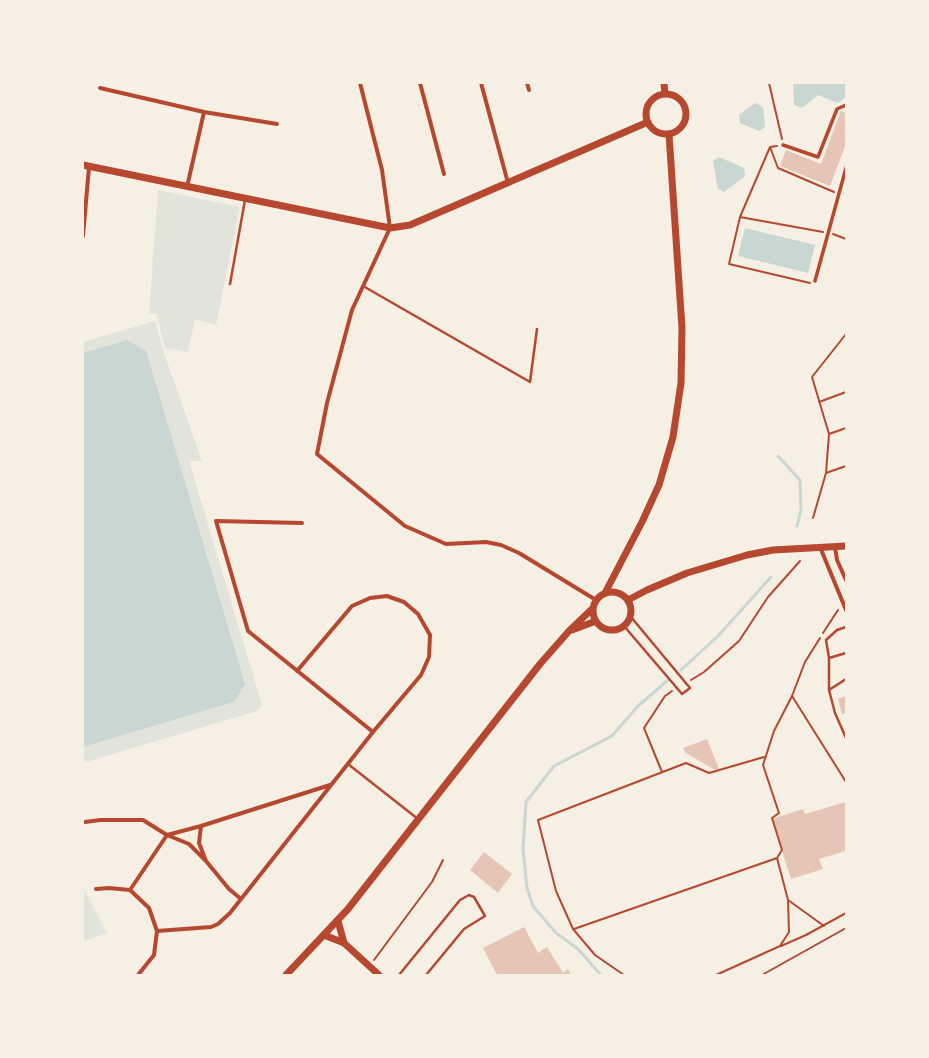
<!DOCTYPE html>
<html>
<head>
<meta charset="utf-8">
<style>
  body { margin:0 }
  #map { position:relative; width:929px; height:1058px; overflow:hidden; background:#f6efe4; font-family:"Work Sans",sans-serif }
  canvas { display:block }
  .frame { position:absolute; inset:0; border:84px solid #f6efe4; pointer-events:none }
</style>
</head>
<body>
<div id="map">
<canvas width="929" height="1058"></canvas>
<div class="frame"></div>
</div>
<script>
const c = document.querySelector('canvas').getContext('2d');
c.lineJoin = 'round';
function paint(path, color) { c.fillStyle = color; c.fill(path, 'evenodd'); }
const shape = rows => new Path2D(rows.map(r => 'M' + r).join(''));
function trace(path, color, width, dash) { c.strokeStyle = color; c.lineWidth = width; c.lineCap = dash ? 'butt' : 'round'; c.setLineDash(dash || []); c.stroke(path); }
const green = shape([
  [158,190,240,207,216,325,195,319,188,352,165,348,156,313,149,314],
  [155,321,164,353,202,461,189,461,262,705,257,711,83,763,83,747,234,702,127,340,83,353,83,342],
  [83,887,107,933,83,942]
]);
const water = shape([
  [793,83,846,83,846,97,838,103,818,95,802,108,794,105],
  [755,103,763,107,765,127,759,131,740,123,739,115],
  [719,157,744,168,745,176,724,192,718,189,713,161],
  [745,228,815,245,808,273,738,256],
  [127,340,146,351,245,684,234,702,83,747,83,353]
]);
const stream = shape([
  [778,456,800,480,801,510,797,526],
  [681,670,718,636,771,577],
  [601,975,578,949,556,933,533,906,527,888,523,849,526,802,554,766,612,736,638,706,668,680]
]);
const building = shape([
  [841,111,846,113,846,144,830,186,780,166,786,150,821,164],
  [846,696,846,713,842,714,838,699],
  [707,739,719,769,715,770,686,753,683,748],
  [846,802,846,851,819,859,823,869,791,879,772,819,803,809,805,814],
  [484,852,512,874,498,893,470,870],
  [524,927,538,953,547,947,563,973,568,969,571,975,497,975,483,948]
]);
const path = shape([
  [769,83,782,139],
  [777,146,770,147,740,217,729,264,810,283],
  [770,147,778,168,834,192],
  [740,217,823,232],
  [833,234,846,239],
  [846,334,846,321],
  [819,402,846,392],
  [829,434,846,428],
  [826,473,846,466],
  [813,518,826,473,829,434,812,377,846,334],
  [823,633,838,610],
  [691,680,704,672,739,641,768,597,800,561],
  [792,696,846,782],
  [662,772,644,728,665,696,672,691],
  [788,900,824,926],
  [574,929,777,858],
  [781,946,806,935,846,913],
  [374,960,432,882,443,860],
  [624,975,595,955,573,929,556,891,538,820,686,763,709,773,764,757],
  [716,975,780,946,789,932,788,900,777,858,782,850,772,818,779,813,763,765,774,731,792,696,805,662,820,638],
  [762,975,846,928]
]);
const service = shape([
  [230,284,245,200],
  [363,286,530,382,537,329],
  [624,626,682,694,690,688,631,617],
  [846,627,837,630,826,640,829,658,846,653],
  [846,679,829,690,835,713,846,738],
  [829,689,829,658],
  [348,764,418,819],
  [399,975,460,900,469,895,474,897,485,916,464,929,426,975]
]);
const pedestrian = shape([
  [783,145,818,157,837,109,846,105],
  [815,281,846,168]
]);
const minor = shape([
  [360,83,382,170,390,228,352,310,327,403,317,454,405,526,446,544,486,542,501,545,519,553,596,600],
  [420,83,444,174],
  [481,83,508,183],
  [527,83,529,90],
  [100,88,204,112,277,124],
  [187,187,204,112],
  [83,236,89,167],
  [302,523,216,521,248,631,373,732],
  [820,547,846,610],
  [835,547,837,560,846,580],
  [85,822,100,820,143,820,167,835,189,844,206,861],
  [201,826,199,843,206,861,229,889,241,899],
  [96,889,109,888,130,890,149,908,157,931,154,955,138,975],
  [130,890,167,835,201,826,330,785],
  [157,931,211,927,218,924,230,913,373,732,421,675,429,657,430,635,418,614,404,602,387,596,370,598,352,606,297,671]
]);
const tertiary = shape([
  [664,83,665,94],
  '646 114a20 20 0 1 1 40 0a20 20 0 1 1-40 0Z',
  [83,165,390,228,410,225,648,122],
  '593 611a19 19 0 1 1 38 0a19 19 0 1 1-38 0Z',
  [605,593,642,522,659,485,673,437,681,383,682,328,669,134],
  [628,600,647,590,687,573,747,555,773,550,846,546],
  [572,630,596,621],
  [338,921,344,943],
  [324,935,344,943,379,975],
  [286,975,348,909,540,664,569,631,593,608]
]);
paint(green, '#e2e4dc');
paint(water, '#c9d6d2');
trace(stream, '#c9d6d2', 3);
paint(building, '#e6c5b7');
trace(path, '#b5482f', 2);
trace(service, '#b5482f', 2.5);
trace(pedestrian, '#b5482f', 3.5);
trace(minor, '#b5482f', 4);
trace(tertiary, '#b5482f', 7);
</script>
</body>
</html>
